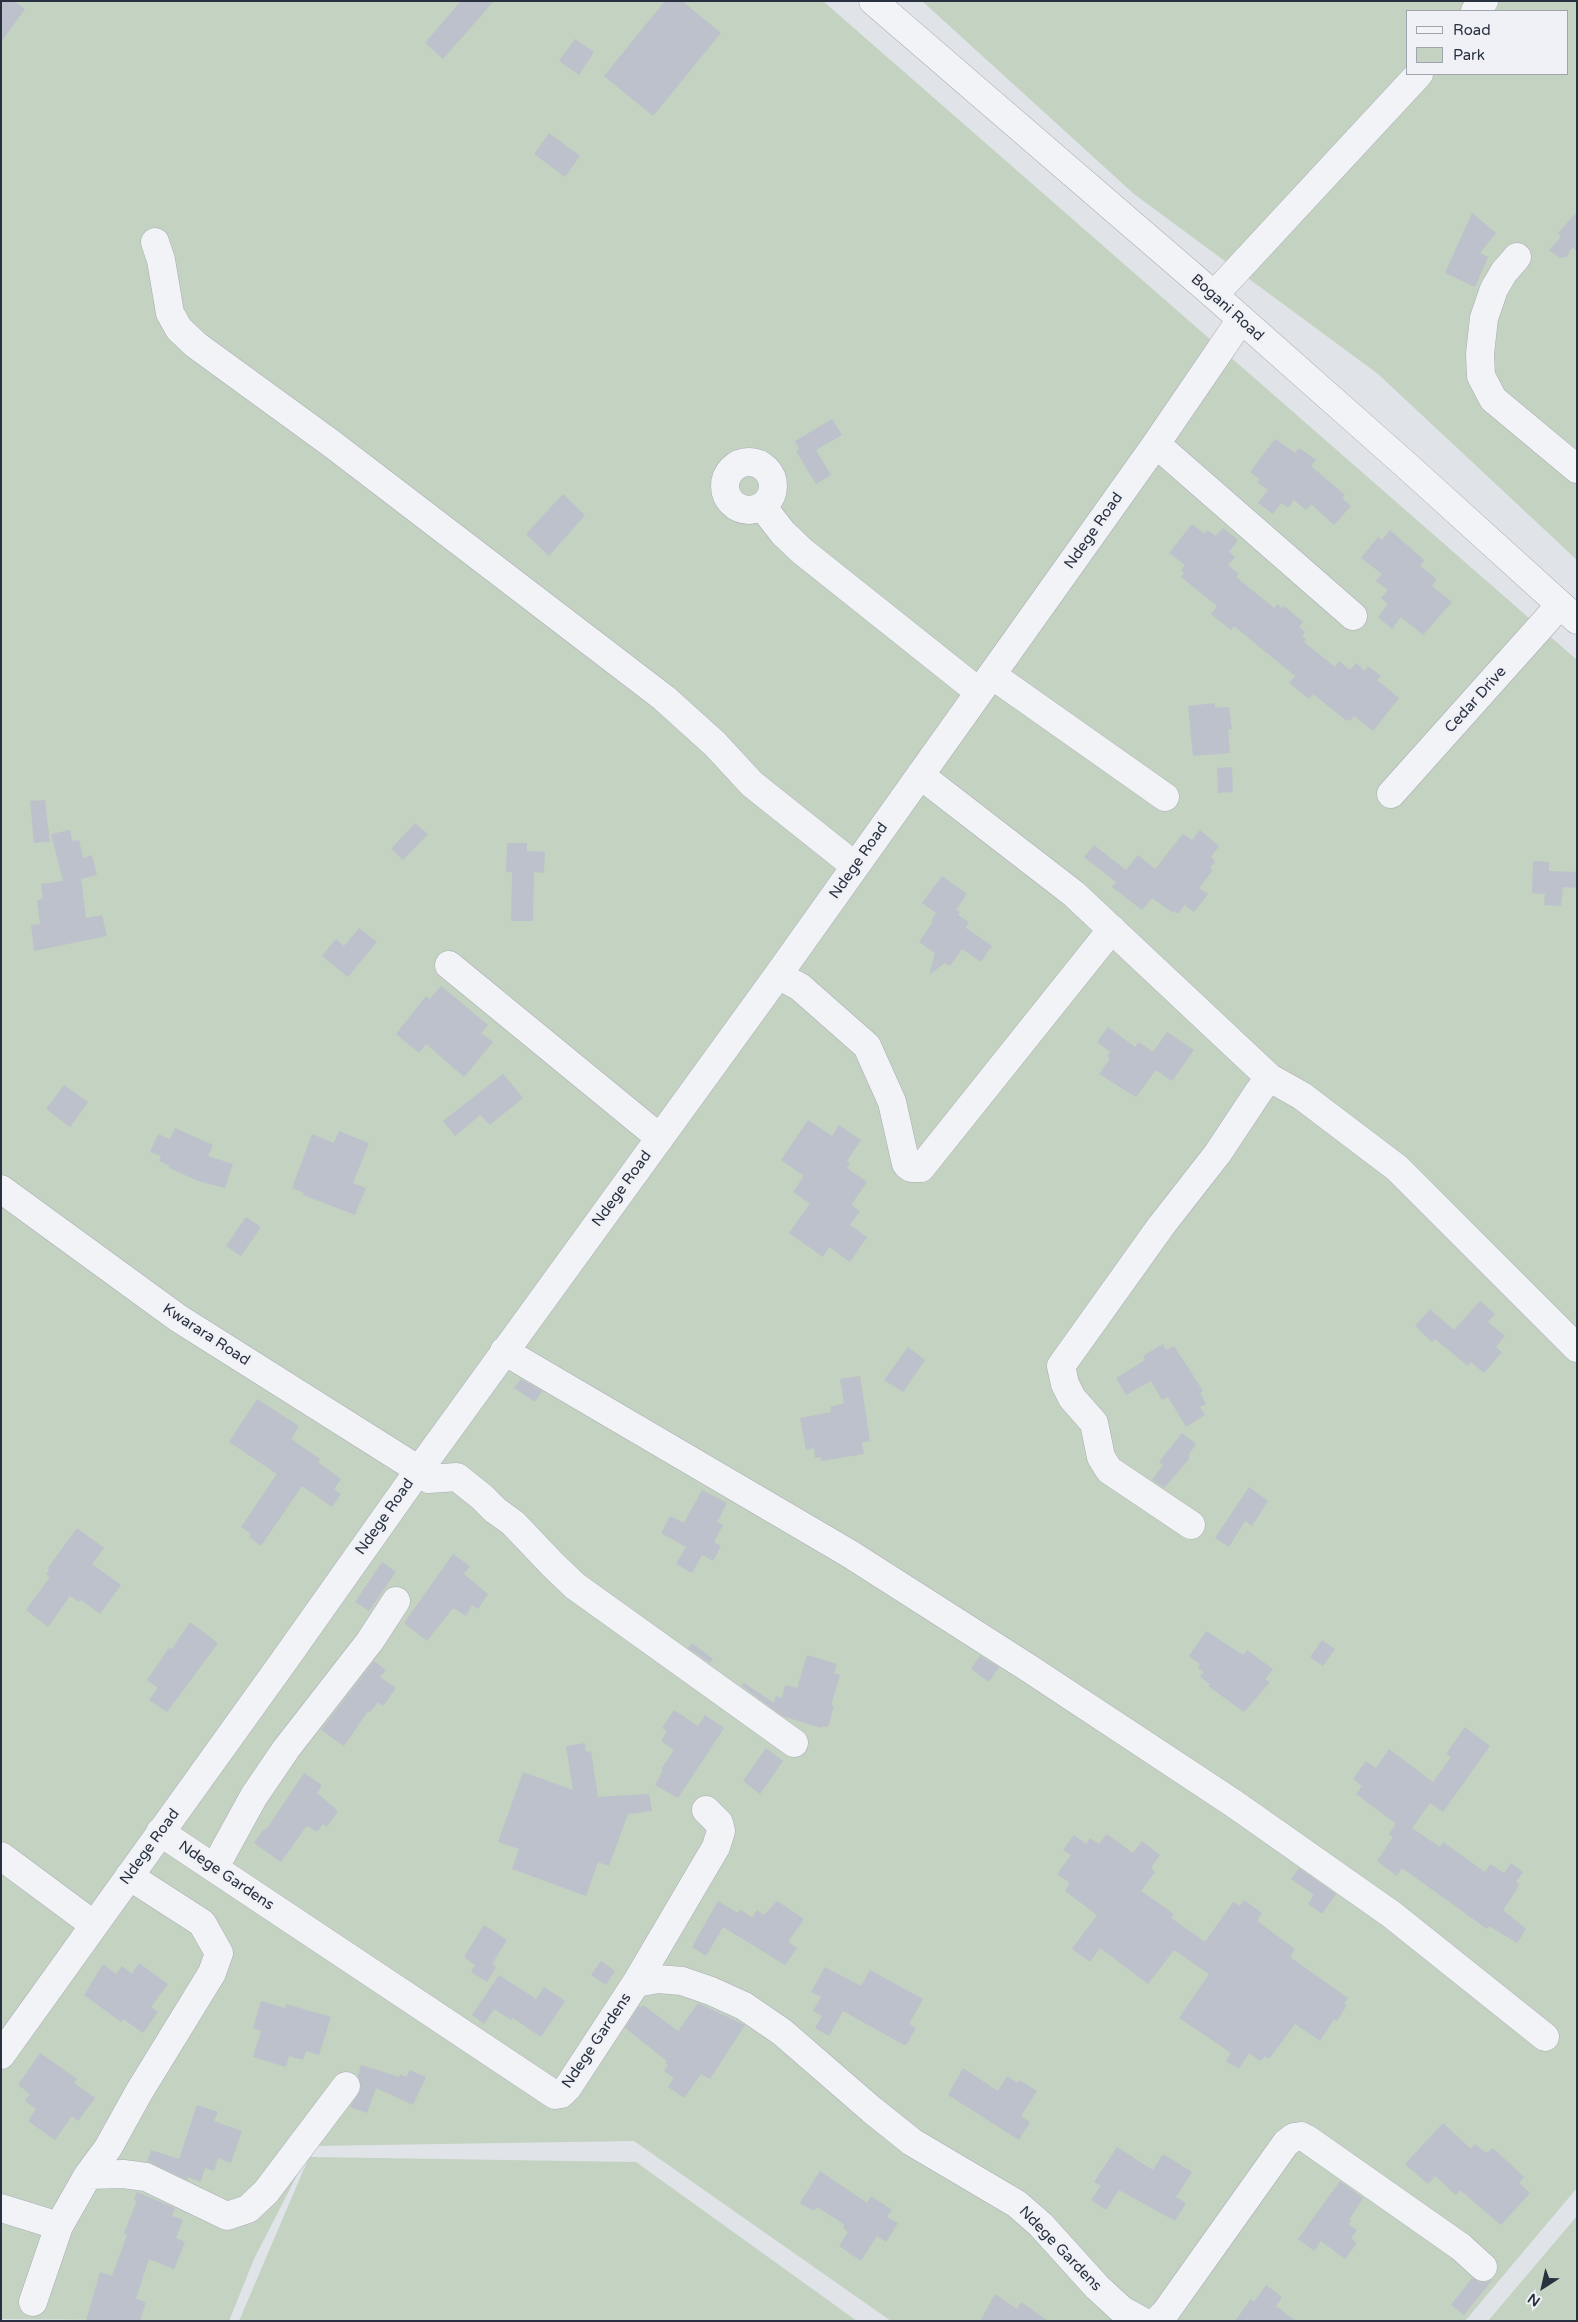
<!DOCTYPE html>
<html>
<head>
<meta charset="utf-8">
<style>
  body { margin:0 }
  #map { position:relative; width:1578px; height:2322px; overflow:hidden; background:#e0e3e8; font-family:"Varela Round",sans-serif }
  canvas { display:block }
  .frame { position:absolute; inset:0; border:2px solid #29303f; pointer-events:none }
  .legend { position:absolute; left:1406px; top:10px; width:162px; height:65px; box-sizing:border-box; background:#eff1f6; border:1px solid #a0a4ad; margin:0; padding:6px 9px; list-style:none; font-size:15px; color:#29303f }
  .legend li { display:flex; align-items:center; gap:10px; height:25px }
  .legend b { width:25px; border:1px solid #a0a4ad }
  .north { position:absolute; left:1518px; top:2262px; width:50px; height:50px; -webkit-text-stroke:4px #eff1f6; paint-order:stroke; rotate:215deg; font-size:14px; font-weight:700; line-height:20px; text-align:center; color:#29303f }
  .north::after { content:''; display:block; margin:auto; width:18px; height:22px; background:#29303f; clip-path:polygon(50% 0,100% 100%,50% 72%,0 100%) }
</style>
</head>
<body>
<div id="map">
<canvas width="1578" height="2322"></canvas>
<div class="frame"></div>
<ul class="legend">
<li><b style="height:6px;background:#f2f3f7"></b>Road</li>
<li><b style="height:14px;background:#c4d2c1"></b>Park</li>
</ul>
<div class="north">N</div>
</div>
<script>
const c = document.querySelector('canvas').getContext('2d');
c.lineJoin = 'round';
function paint(path, color) { c.fillStyle = color; c.fill(path, 'evenodd'); }
const shape = rows => new Path2D(rows.map(r => 'M' + r).join(''));
function trace(path, color, width, dash) { c.strokeStyle = color; c.lineWidth = width; c.lineCap = dash ? 'butt' : 'round'; c.setLineDash(dash || []); c.stroke(path); }
function write(font, color, halo, rows, align = 'center') {
  c.font = font + ' "Varela Round",sans-serif'; c.lineWidth = 5; c.setLineDash([]); c.textBaseline = 'middle'; c.strokeStyle = halo; c.fillStyle = color; for (const [text, x, y, turn = 0] of rows) {
    c.save(); c.translate(x, y); c.rotate((+turn || 0) * Math.PI / 180); c.textAlign = isNaN(turn) ? turn : align; if (halo) c.strokeText(text, 0, 0); c.fillText(text, 0, 0); c.restore();
  }
}
const green = shape([
  [1,1,823,1,1577,660,1577,2188,1465,2321,891,2321,634,2141,312,2146,254,2259,229,2321,1,2319],
  [922,1,1577,1,1577,560,1378,374,1134,194],
  [1407,11,1567,11,1567,74,1407,74],
  [309,2157,636,2162,857,2321,239,2321],
  [1577,2216,1577,2321,1488,2321]
]);
const building = shape([
  [1,1,14,1,25,9,1,42],
  [461,1,494,1,443,59,425,43],
  [665,1,682,1,721,33,653,116,604,76],
  [575,39,594,52,579,75,559,61],
  [549,133,580,156,565,177,534,154],
  [1577,212,1577,251,1572,247,1567,257,1560,258,1549,250,1561,237,1558,233],
  [1472,213,1496,233,1480,253,1488,257,1475,287,1445,273],
  [832,419,842,435,816,450,831,475,816,484,796,451,799,449,795,441],
  [1275,439,1295,453,1299,448,1316,460,1311,466,1345,495,1342,498,1351,506,1334,525,1311,504,1306,510,1294,500,1288,508,1281,503,1273,514,1258,503,1268,490,1257,482,1259,479,1250,472],
  [563,494,585,515,549,556,526,534],
  [1192,524,1205,534,1207,530,1216,536,1223,528,1238,540,1229,552,1235,557,1228,565,1239,574,1236,577,1274,608,1277,604,1282,608,1284,606,1303,622,1299,627,1305,632,1302,636,1306,639,1304,642,1335,667,1339,661,1350,670,1356,663,1365,671,1368,666,1381,676,1377,680,1399,698,1373,731,1354,716,1351,721,1349,719,1347,721,1313,694,1309,699,1289,683,1295,676,1234,626,1231,630,1211,614,1217,606,1181,577,1184,573,1181,570,1185,565,1169,553],
  [1390,530,1424,560,1420,566,1437,579,1432,586,1452,602,1423,635,1401,617,1392,629,1378,617,1388,604,1381,598,1388,590,1376,581,1382,574,1361,558,1378,537,1382,540],
  [1215,703,1215,708,1229,707,1232,729,1228,730,1230,753,1193,756,1188,706],
  [1232,767,1233,792,1218,793,1217,768],
  [45,800,50,842,34,843,30,801],
  [415,823,428,834,403,860,391,849],
  [70,830,72,841,79,840,83,858,92,855,97,875,81,879,86,918,102,915,107,936,34,951,31,925,40,924,37,900,43,899,41,884,63,881,51,834],
  [1200,830,1219,846,1211,857,1215,861,1210,868,1213,870,1199,888,1208,894,1194,912,1185,905,1178,914,1174,911,1173,913,1152,898,1142,910,1112,887,1116,882,1084,857,1094,845,1126,870,1138,855,1155,869,1183,834,1192,840],
  [507,843,527,843,527,851,545,852,544,873,534,872,533,921,511,921,512,872,506,872],
  [1533,861,1549,862,1549,871,1577,872,1577,888,1563,887,1561,906,1544,905,1545,894,1532,893],
  [942,876,967,894,956,910,960,912,958,915,969,922,966,928,992,946,981,962,962,949,950,966,945,963,929,975,935,953,919,942,933,922,931,921,936,913,922,903],
  [359,928,377,942,348,977,322,956,336,939,344,946],
  [441,986,488,1025,481,1033,493,1042,464,1077,426,1044,419,1053,396,1034,426,996,430,999],
  [1108,1027,1135,1047,1139,1042,1153,1052,1167,1032,1194,1050,1172,1081,1156,1070,1136,1097,1099,1074,1110,1059,1107,1056,1110,1052,1097,1042],
  [503,1074,523,1098,490,1125,480,1115,455,1136,443,1121],
  [64,1085,88,1102,70,1127,46,1109],
  [808,1120,832,1136,839,1125,861,1140,847,1161,850,1164,847,1168,867,1182,851,1205,860,1211,850,1225,867,1237,850,1262,829,1247,823,1257,789,1233,810,1204,793,1192,804,1176,781,1160],
  [175,1128,213,1145,208,1156,233,1164,225,1188,198,1181,169,1168,169,1166,159,1161,161,1156,150,1152,158,1134,170,1139],
  [339,1131,369,1143,353,1183,366,1188,355,1215,303,1195,304,1193,292,1188,312,1134,334,1143],
  [246,1217,261,1227,241,1256,226,1246],
  [1480,1301,1495,1314,1488,1322,1505,1336,1496,1347,1502,1352,1484,1373,1471,1362,1468,1366,1435,1339,1432,1342,1415,1326,1430,1309,1454,1330],
  [1163,1344,1166,1350,1174,1346,1203,1391,1200,1393,1206,1404,1200,1407,1205,1415,1186,1427,1168,1397,1162,1400,1151,1381,1126,1395,1116,1378,1145,1360,1143,1356],
  [908,1347,925,1360,903,1392,884,1380],
  [860,1376,870,1441,862,1442,864,1454,821,1461,821,1457,815,1458,814,1448,806,1450,800,1418,831,1412,830,1407,844,1403,840,1379],
  [521,1379,542,1391,535,1402,514,1388],
  [257,1399,299,1426,291,1439,320,1459,318,1462,341,1479,334,1489,341,1494,332,1507,302,1486,261,1546,249,1537,251,1534,241,1527,277,1474,229,1442],
  [1182,1433,1196,1444,1188,1456,1190,1458,1164,1488,1152,1480,1163,1465,1159,1462],
  [1249,1487,1268,1501,1252,1526,1245,1521,1229,1547,1215,1538],
  [702,1490,727,1503,717,1522,723,1525,714,1542,721,1546,713,1561,702,1555,692,1573,676,1564,686,1547,661,1533,670,1516,684,1523],
  [77,1528,104,1548,92,1564,121,1585,100,1614,81,1600,79,1602,70,1596,48,1627,26,1610,50,1577,46,1574,49,1570,48,1568],
  [453,1554,470,1566,464,1574,488,1594,478,1609,472,1605,466,1616,453,1608,427,1641,404,1623],
  [382,1562,396,1572,369,1611,355,1602],
  [190,1622,218,1643,167,1712,149,1700,158,1688,147,1680,169,1648,172,1649],
  [1206,1631,1243,1655,1247,1650,1273,1669,1265,1679,1270,1682,1244,1712,1208,1686,1210,1684,1200,1677,1204,1672,1198,1668,1200,1664,1189,1656],
  [1322,1640,1335,1649,1323,1666,1310,1657],
  [692,1643,713,1659,710,1663,688,1648],
  [807,1655,837,1664,834,1673,840,1675,831,1705,834,1706,828,1727,823,1726,822,1728,782,1716,742,1686,744,1683,774,1703,776,1696,782,1698,785,1685,797,1688],
  [980,1656,999,1667,989,1682,971,1669],
  [374,1661,386,1670,380,1677,396,1688,383,1706,378,1702,370,1712,368,1711,344,1746,321,1730],
  [674,1710,698,1726,705,1715,724,1728,678,1798,655,1785,663,1770,661,1769,674,1750,661,1741,667,1731,662,1728],
  [1465,1727,1490,1746,1443,1812,1430,1803,1412,1828,1440,1847,1443,1842,1485,1872,1490,1864,1504,1873,1511,1863,1523,1872,1516,1882,1519,1884,1516,1891,1503,1910,1526,1929,1517,1943,1489,1926,1487,1929,1402,1868,1397,1876,1377,1861,1393,1837,1389,1834,1396,1824,1356,1794,1362,1786,1353,1779,1366,1761,1376,1768,1389,1749,1433,1782,1451,1757,1446,1754],
  [585,1743,586,1752,591,1751,598,1797,649,1794,652,1811,628,1814,609,1866,598,1862,586,1896,512,1869,519,1849,498,1842,523,1772,573,1790,566,1746],
  [766,1748,783,1761,760,1794,743,1781],
  [304,1773,322,1785,317,1793,338,1811,327,1827,323,1824,317,1832,308,1826,305,1828,281,1862,254,1843,264,1829,266,1830],
  [1107,1834,1133,1853,1142,1841,1160,1855,1151,1868,1155,1872,1141,1891,1174,1914,1171,1918,1205,1942,1233,1902,1240,1906,1244,1900,1262,1913,1257,1921,1295,1949,1290,1957,1348,1998,1344,2004,1347,2005,1337,2021,1334,2019,1320,2041,1295,2024,1269,2059,1265,2056,1260,2061,1249,2053,1239,2069,1226,2061,1231,2053,1179,2018,1209,1974,1174,1950,1148,1984,1100,1948,1090,1962,1072,1949,1097,1915,1065,1891,1070,1883,1057,1874,1071,1855,1063,1850,1074,1835,1086,1844,1090,1838,1099,1844],
  [1299,1868,1336,1894,1322,1914,1308,1904,1314,1895,1291,1879],
  [718,1901,738,1913,740,1909,752,1918,757,1910,764,1915,777,1901,804,1919,788,1942,797,1948,785,1965,723,1927,706,1956,692,1947],
  [484,1925,507,1940,492,1964,496,1967,487,1982,471,1972,475,1965,464,1957],
  [601,1961,615,1971,606,1985,591,1975],
  [139,1963,168,1984,151,2007,158,2012,143,2033,123,2019,121,2022,84,1995,103,1964,116,1974,122,1966,132,1974],
  [825,1967,861,1986,870,1970,923,1999,909,2024,916,2028,907,2044,904,2045,843,2011,829,2036,815,2028,822,2016,813,2011,821,1997,811,1992],
  [499,1975,536,1999,544,1987,565,2001,541,2037,513,2018,511,2020,494,2009,484,2024,472,2015],
  [261,2001,285,2008,286,2004,331,2017,319,2055,306,2051,303,2060,289,2056,286,2067,253,2057,261,2031,253,2028],
  [698,2003,745,2025,710,2079,701,2074,684,2098,668,2087,674,2078,664,2071,668,2065,665,2063,667,2061,625,2028,639,2006,641,2008,643,2005,678,2031],
  [40,2053,77,2079,74,2083,95,2098,78,2121,72,2116,55,2140,28,2121,36,2109,25,2101,30,2094,18,2085],
  [361,2065,399,2077,400,2074,406,2077,410,2070,426,2077,413,2105,376,2088,367,2113,350,2107,361,2088,358,2076],
  [963,2068,998,2091,1007,2076,1017,2083,1019,2080,1037,2091,1021,2116,1030,2122,1019,2140,948,2095],
  [197,2105,218,2112,214,2121,242,2131,231,2163,218,2158,214,2171,205,2168,201,2182,188,2177,187,2180,147,2161,151,2150,179,2159],
  [1443,2123,1471,2149,1475,2144,1486,2153,1493,2148,1524,2177,1519,2183,1530,2193,1501,2225,1460,2190,1456,2195,1435,2176,1428,2184,1405,2164],
  [1117,2147,1153,2170,1163,2154,1192,2172,1176,2197,1186,2203,1175,2221,1119,2190,1106,2210,1091,2200,1101,2186,1094,2182],
  [820,2171,867,2203,871,2196,892,2210,887,2217,898,2223,886,2242,877,2236,861,2261,839,2246,848,2232,843,2228,845,2225,817,2207,814,2211,800,2203],
  [1340,2181,1363,2198,1349,2220,1351,2221,1348,2224,1357,2230,1351,2238,1357,2243,1345,2259,1321,2241,1314,2251,1298,2239],
  [137,2192,175,2208,172,2216,183,2220,176,2238,185,2242,174,2269,149,2259,136,2299,146,2302,140,2321,86,2321,100,2272,112,2276,127,2235,124,2233,137,2201,134,2200],
  [1472,2278,1480,2282,1487,2282,1493,2279,1464,2315,1451,2305],
  [1266,2285,1282,2297,1276,2306,1296,2321,1235,2321,1251,2299,1254,2302],
  [995,2294,1017,2309,1021,2302,1048,2321,980,2321]
]);
const minor = shape([
  [873,1,1214,295,1406,465,1577,620],
  [1475,11,1484,1],
  [155,242,161,260,170,313,179,329,196,345,332,444,664,698,715,744,752,784,855,866],
  [1517,257,1504,272,1494,289,1484,318,1480,354,1481,376,1493,399,1577,469],
  [1214,295,1419,74],
  [1156,444,1353,616],
  '725 486a24 24 0 1 1 48 0a24 24 0 1 1-48 0Z',
  [762,506,783,533,802,551,979,692],
  [992,675,1165,797],
  [920,775,1074,894,1270,1078],
  [1391,794,1560,605],
  [449,965,660,1138],
  [778,975,800,987,867,1046,892,1102,906,1164,911,1168,921,1168,1112,929],
  [1,1189,178,1318,419,1470,429,1479,457,1477,482,1497,495,1510,513,1523,553,1565,575,1586,794,1743],
  [504,1351,850,1554,1030,1669,1233,1803,1391,1914,1545,2037],
  [1191,1525,1109,1470,1101,1457,1094,1423,1072,1398,1065,1384,1061,1366,1161,1226,1218,1153,1259,1091,1270,1078,1302,1096,1397,1168,1577,1348],
  [160,1832,555,2095,561,2094,568,2087,636,1983,658,1979,682,1981,711,1991,744,2006,782,2032,872,2110,912,2142,1017,2204,1041,2225,1097,2287,1122,2310,1142,2321],
  [1,1856,94,1925],
  [215,1867,254,1796,286,1749,370,1641,396,1601],
  [636,1983,716,1847,721,1831,719,1823,706,1810],
  [1,2055,286,1658,419,1470,778,975,1156,444,1240,321],
  [88,2175,108,2148,139,2092,212,1973,219,1953,202,1923,129,1876],
  [1,2208,59,2226,33,2302],
  [59,2226,88,2175,123,2174,146,2177,227,2216,248,2209,266,2192,346,2086],
  [1157,2321,1165,2313,1286,2143,1294,2137,1301,2136,1307,2139,1461,2247,1483,2267]
]);
const streetNames = [
  ["Bogani Road",1227,308,42],
  ["Ndege Road",1094,531,-55],
  ["Cedar Drive",1476,700,-48],
  ["Ndege Road",859,861,-55],
  ["Ndege Road",622,1189,-54],
  ["Kwarara Road",206,1335,33],
  ["Ndege Road",385,1517,-55],
  ["Ndege Road",150,1847,-54],
  ["Ndege Gardens",226,1876,34],
  ["Ndege Gardens",597,2041,-56],
  ["Ndege Gardens",1060,2249,46]
];
paint(green, '#c4d2c1');
paint(building, '#bdc1cb');
trace(minor, '#a9adb5', 29);
trace(minor, '#f2f3f7', 28);
write('15px', '#29303f', '#eff1f6', streetNames);
</script>
</body>
</html>
